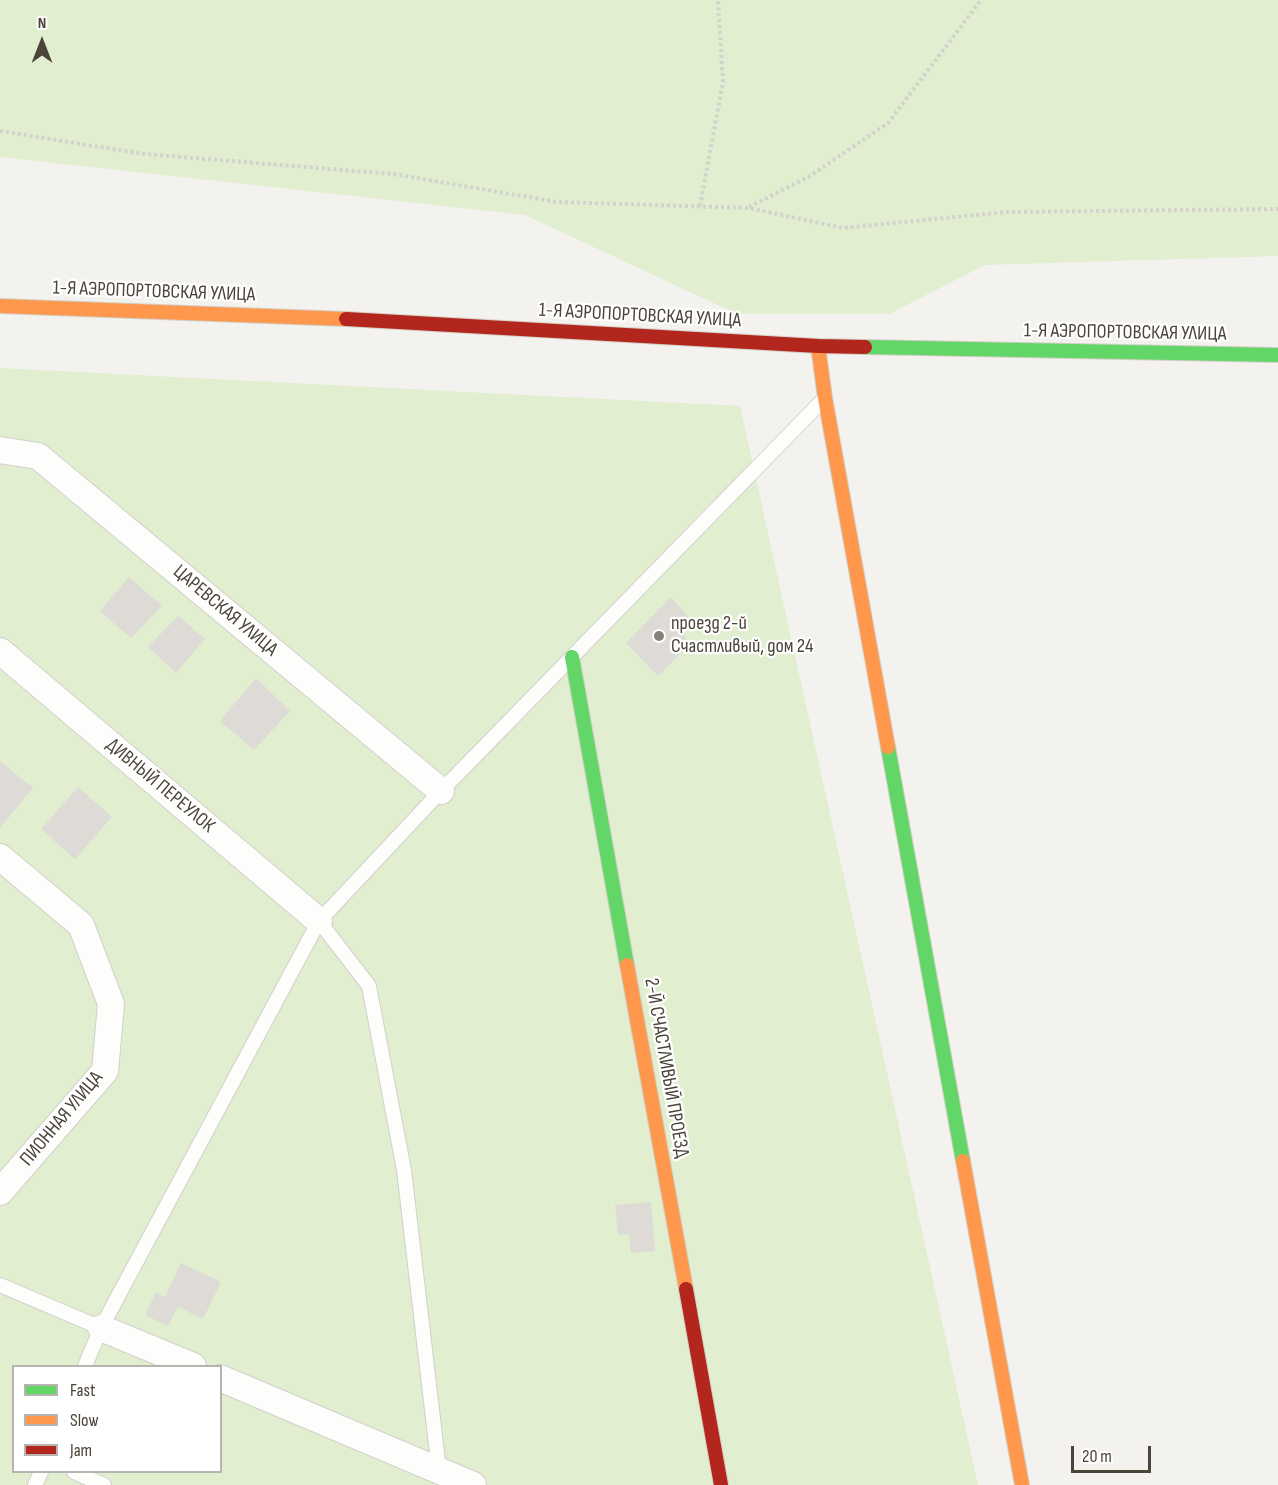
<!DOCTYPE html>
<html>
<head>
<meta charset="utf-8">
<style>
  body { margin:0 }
  #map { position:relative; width:1278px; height:1485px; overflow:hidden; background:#f4f2ee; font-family:"Sofia Sans Condensed",sans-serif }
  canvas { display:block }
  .legend { position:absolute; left:12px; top:1365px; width:210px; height:108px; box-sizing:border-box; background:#fff; border:2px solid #b7b4b0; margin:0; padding:8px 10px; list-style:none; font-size:18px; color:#4b4439 }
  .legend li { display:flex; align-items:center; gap:12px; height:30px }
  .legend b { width:30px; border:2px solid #b7b4b0 }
  .north { position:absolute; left:12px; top:12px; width:60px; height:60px; -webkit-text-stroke:4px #fff; paint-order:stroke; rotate:0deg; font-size:16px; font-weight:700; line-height:24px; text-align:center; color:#4b4439 }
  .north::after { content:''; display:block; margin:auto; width:21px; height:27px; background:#4b4439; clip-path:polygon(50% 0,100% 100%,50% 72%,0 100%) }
  .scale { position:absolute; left:1071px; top:1446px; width:80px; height:27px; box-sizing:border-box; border:3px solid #4b4439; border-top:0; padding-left:8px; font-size:18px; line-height:21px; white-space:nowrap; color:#4b4439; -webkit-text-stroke:4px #fff; paint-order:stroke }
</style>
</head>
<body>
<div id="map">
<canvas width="1278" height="1485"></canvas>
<ul class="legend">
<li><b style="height:8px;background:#63d668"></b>Fast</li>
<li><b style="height:8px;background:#ff974d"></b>Slow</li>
<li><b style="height:8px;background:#b3261e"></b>Jam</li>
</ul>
<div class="north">N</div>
<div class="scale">20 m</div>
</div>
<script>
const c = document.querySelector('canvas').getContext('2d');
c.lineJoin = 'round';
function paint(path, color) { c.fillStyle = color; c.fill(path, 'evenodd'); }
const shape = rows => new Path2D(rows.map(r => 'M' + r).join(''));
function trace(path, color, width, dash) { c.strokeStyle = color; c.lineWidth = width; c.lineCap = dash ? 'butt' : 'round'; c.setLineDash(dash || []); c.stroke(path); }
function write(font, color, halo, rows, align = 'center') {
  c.font = font + ' "Sofia Sans Condensed",sans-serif'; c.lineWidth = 4.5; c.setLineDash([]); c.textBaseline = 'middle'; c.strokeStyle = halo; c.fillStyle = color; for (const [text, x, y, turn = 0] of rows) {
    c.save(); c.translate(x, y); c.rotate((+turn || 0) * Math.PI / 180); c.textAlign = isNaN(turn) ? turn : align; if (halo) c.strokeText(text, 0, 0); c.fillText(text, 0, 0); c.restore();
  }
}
const green = shape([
  [0,0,1278,0,1278,256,985,265,889,314,737,314,525,215,0,157],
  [0,368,740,406,978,1485,0,1485],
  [14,1366,220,1366,220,1472,14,1472]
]);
const building = shape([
  [129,577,162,606,131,638,100,611],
  [671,597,690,619,680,629,690,644,658,676,626,643],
  [178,616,205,639,176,673,148,647],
  [256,678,290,711,254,750,220,721],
  [0,761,33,788,0,828],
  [78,787,112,817,75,859,41,829],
  [651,1202,655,1251,631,1253,629,1234,618,1235,615,1205],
  [181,1263,221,1282,203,1319,178,1307,168,1326,145,1315,156,1292,165,1297]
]);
const path = shape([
  [0,131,144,154,393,174,558,202,749,208,843,228,1006,212,1278,209],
  [700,206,723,82,718,0],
  [749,207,810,176,888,123,981,0]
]);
const lane = shape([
  [319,921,369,986,404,1170,439,1470],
  [0,1285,101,1328],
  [85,1366,101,1328,319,921,441,791,823,400],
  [74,1472,104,1485],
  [35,1485,41,1472]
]);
const street = shape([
  [0,450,38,456,441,791],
  [0,651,319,921],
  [0,857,81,925,111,1004,105,1071,0,1192],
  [101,1328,193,1366],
  [220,1378,473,1485]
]);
const fast = shape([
  [865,347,1278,355],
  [572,657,627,965],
  [888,747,963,1161]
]);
const slow = shape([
  [0,306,346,319],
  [818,346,825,398,888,747],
  [627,965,686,1289],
  [963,1161,1022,1485]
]);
const jam = shape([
  [346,319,818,346,865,347],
  [686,1289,721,1485]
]);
const markers = [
  [659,636,6,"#868178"]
];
const streetNames = [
  ["1-Я АЭРОПОРТОВСКАЯ УЛИЦА",154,292,2],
  ["1-Я АЭРОПОРТОВСКАЯ УЛИЦА",640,316,3],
  ["1-Я АЭРОПОРТОВСКАЯ УЛИЦА",1125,333,1],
  ["ЦАРЕВСКАЯ УЛИЦА",225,611,40],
  ["ДИВНЫЙ ПЕРЕУЛОК",160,786,40],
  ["2-Й СЧАСТЛИВЫЙ ПРОЕЗД",666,1068,80],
  ["ПИОННАЯ УЛИЦА",62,1119,-50]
];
const poiNames = [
  ["проезд 2-й",671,624],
  ["Счастливый, дом 24",671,647]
];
paint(green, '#e1eecf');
paint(building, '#dedbd6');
trace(lane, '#d2d0cb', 16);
trace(street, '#d2d0cb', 28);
trace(fast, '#d3cfc5', 16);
trace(slow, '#d3cfc5', 16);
trace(jam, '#d3cfc5', 16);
trace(path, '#d3d2cc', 4, [3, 3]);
trace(lane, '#fdfdfc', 14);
trace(street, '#fdfdfc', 26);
trace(fast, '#63d668', 14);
trace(slow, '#ff974d', 14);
trace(jam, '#b3261e', 14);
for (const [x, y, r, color] of markers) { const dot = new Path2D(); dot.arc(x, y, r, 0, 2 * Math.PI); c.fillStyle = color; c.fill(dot); trace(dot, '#fff', 2); }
write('20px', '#4b4439', '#fff', streetNames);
write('20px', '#4b4439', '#fff', poiNames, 'left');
</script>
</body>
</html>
